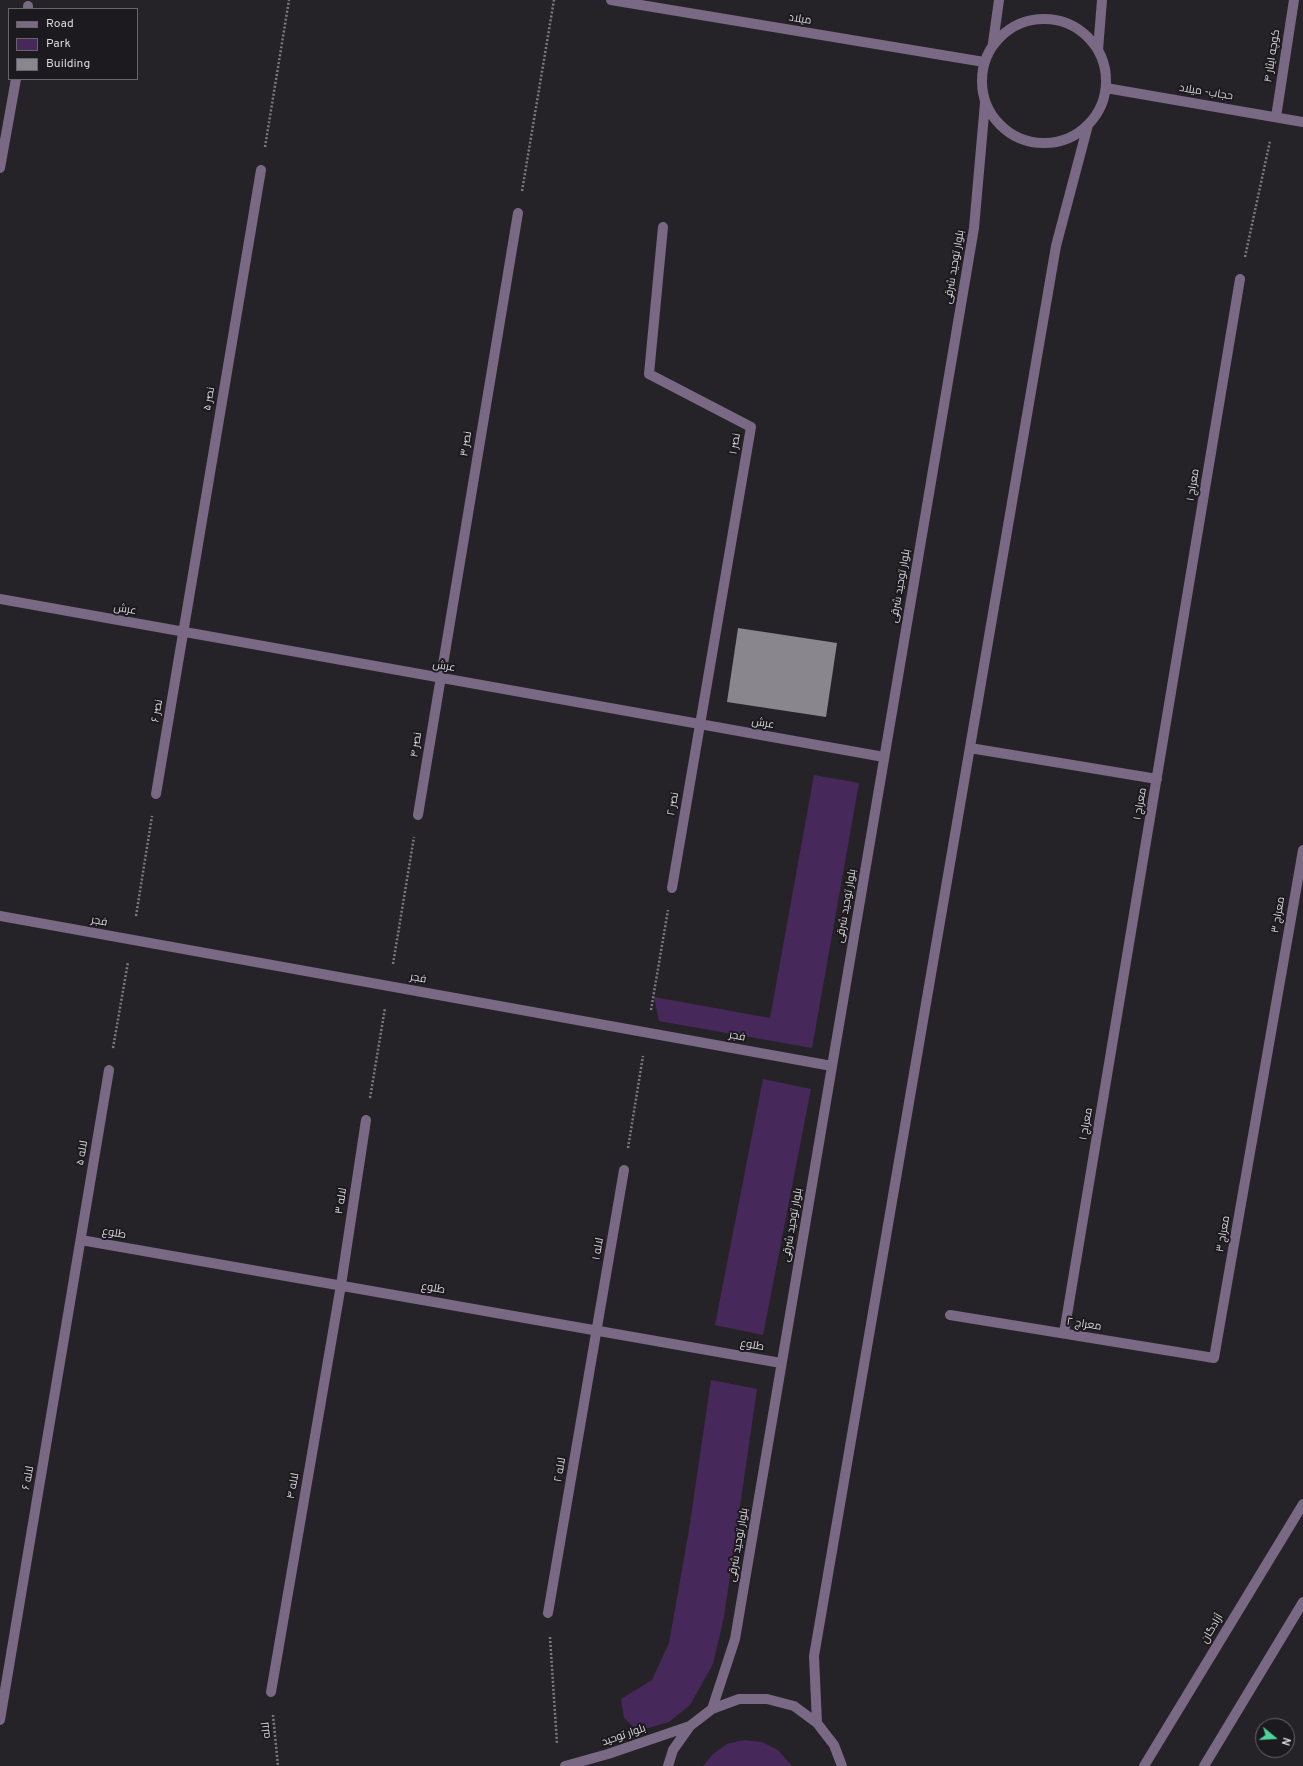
<!DOCTYPE html>
<html>
<head>
<meta charset="utf-8">
<style>
  body { margin:0 }
  #map { position:relative; width:1303px; height:1766px; overflow:hidden; background:#262328; font-family:Overpass,sans-serif }
  canvas { display:block }
  .legend { position:absolute; left:8px; top:8px; width:130px; height:72px; box-sizing:border-box; background:#1c191f; border:1px solid #676569; margin:0; padding:5px 7px; list-style:none; font-size:12px; color:#d8d6d9 }
  .legend li { display:flex; align-items:center; gap:8px; height:20px }
  .legend b { width:20px; border:1px solid #676569 }
  .north { position:absolute; left:1255px; top:1718px; width:40px; height:40px; box-sizing:border-box; background:#1c191f; border:1px solid #676569; border-radius:50%; rotate:108deg; font-size:11px; font-weight:700; line-height:16px; text-align:center; color:#d8d6d9 }
  .north::after { content:''; display:block; margin:auto; width:14px; height:18px; background:#4ed39a; clip-path:polygon(50% 0,100% 100%,50% 72%,0 100%) }
</style>
</head>
<body>
<div id="map">
<canvas width="1303" height="1766"></canvas>
<ul class="legend">
<li><b style="height:5px;background:#796984"></b>Road</li>
<li><b style="height:11px;background:#47285a"></b>Park</li>
<li><b style="height:11px;background:#8a868d"></b>Building</li>
</ul>
<div class="north">N</div>
</div>
<script>
const c = document.querySelector('canvas').getContext('2d');
c.lineJoin = 'round';
function paint(path, color) { c.fillStyle = color; c.fill(path, 'evenodd'); }
const shape = rows => new Path2D(rows.map(r => 'M' + r).join(''));
function trace(path, color, width, dash) { c.strokeStyle = color; c.lineWidth = width; c.lineCap = dash ? 'butt' : 'round'; c.setLineDash(dash || []); c.stroke(path); }
function write(font, color, halo, rows, align = 'center') {
  c.font = font + ' Overpass,Cairo,sans-serif'; c.lineWidth = 4; c.setLineDash([]); c.textBaseline = 'middle'; c.strokeStyle = halo; c.fillStyle = color; for (const [text, x, y, turn = 0] of rows) {
    c.save(); c.translate(x, y); c.rotate((+turn || 0) * Math.PI / 180); c.textAlign = isNaN(turn) ? turn : align; if (halo) c.strokeText(text, 0, 0); c.fillText(text, 0, 0); c.restore();
  }
}
const green = shape([
  [814,775,859,783,812,1048,659,1021,654,997,770,1018],
  [763,1079,811,1089,763,1335,715,1325],
  [711,1380,757,1389,724,1617,713,1664,690,1705,669,1722,638,1731,624,1718,621,1699,652,1680,669,1643,689,1530],
  [744,1740,762,1742,778,1750,792,1766,703,1766,713,1754,727,1744]
]);
const building = shape([
  [738,628,837,643,826,717,727,702]
]);
const path = shape([
  [265,147,289,0],
  [522,191,554,0],
  [1245,257,1270,141],
  [136,916,152,816],
  [393,964,414,837],
  [651,1010,668,910],
  [113,1048,128,962],
  [370,1098,385,1008],
  [628,1148,643,1056],
  [550,1637,557,1744],
  [273,1715,278,1766]
]);
const minor = shape([
  [611,0,984,62],
  [28,9,28,6],
  '982 81a62 62 0 1 1 124 0a62 62 0 1 1-124 0Z',
  [993,43,999,0],
  [1098,50,1102,0],
  [1106,88,1303,122],
  [1276,117,1294,0],
  [0,168,16,79],
  [663,227,649,374,751,427,672,888],
  [0,599,884,757],
  [970,748,1157,779],
  [156,794,261,170],
  [418,815,518,213],
  [0,916,832,1066],
  [81,1240,781,1363],
  [950,1315,1214,1358,1303,850],
  [1064,1333,1240,279],
  [548,1613,624,1170],
  [271,1692,341,1285,366,1120],
  [712,1709,735,1639,974,228,985,103],
  [0,1720,109,1070],
  [817,1723,814,1656,1056,246,1088,125],
  [565,1766,608,1754,690,1726],
  [668,1766,673,1750,690,1726,712,1709,739,1699,767,1699,794,1706,817,1723,834,1745,842,1766],
  [1144,1766,1303,1504],
  [1204,1766,1303,1602]
]);
const streetNames = [
  ["میلاد",800,20,9],
  ["کوچه ایثار ۴",1273,56,-81],
  ["حجاب- میلاد",1206,93,9],
  ["بلوار توحید شرقی",955,267,-80],
  ["نصر ۵",210,399,-80],
  ["نصر ۳",467,444,-81],
  ["نصر ۱",736,444,-80],
  ["معراج ۱",1194,485,-81],
  ["بلوار توحید شرقی",901,586,-80],
  ["عرش",125,610,10],
  ["عرش",444,667,10],
  ["نصر ۶",158,711,-80],
  ["عرش",763,724,10],
  ["نصر ۴",417,745,-81],
  ["نصر ۲",674,804,-80],
  ["معراج ۱",1141,804,-80],
  ["بلوار توحید شرقی",847,906,-80],
  ["معراج ۳",1279,915,-80],
  ["فجر",99,922,10],
  ["فجر",418,979,10],
  ["فجر",737,1037,10],
  ["معراج ۱",1087,1124,-80],
  ["لاله ۵",83,1153,-80],
  ["لاله ۳",342,1201,-81],
  ["بلوار توحید شرقی",793,1225,-80],
  ["طلوع",114,1234,10],
  ["معراج ۳",1224,1234,-80],
  ["لاله ۱",599,1249,-80],
  ["طلوع",433,1289,10],
  ["معراج ۲",1084,1325,9],
  ["طلوع",752,1346,10],
  ["لاله ۲",561,1470,-80],
  ["لاله ۶",29,1478,-80],
  ["لاله ۴",294,1486,-80],
  ["بلوار توحید شرقی",739,1545,-80],
  ["آزادگان",1213,1629,-59],
  ["لاله",267,1730,-96],
  ["بلوار توحید",624,1736,-19]
];
paint(green, '#47285a');
paint(building, '#8a868d');
trace(path, '#7d7a7e', 2.5, [2, 2]);
trace(minor, '#796984', 10);
write('11px', '#d8d6d9', '#1c191f', streetNames);
</script>
</body>
</html>
